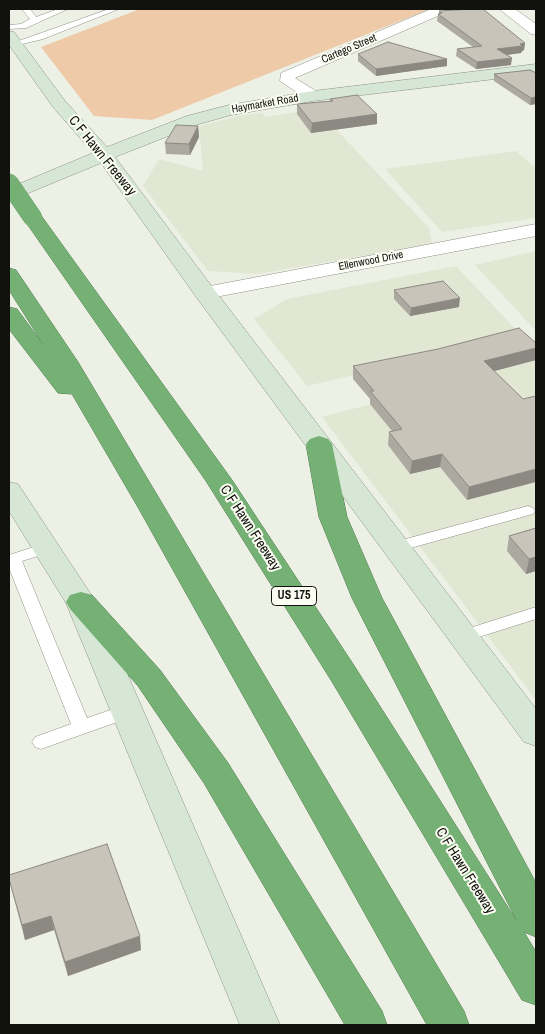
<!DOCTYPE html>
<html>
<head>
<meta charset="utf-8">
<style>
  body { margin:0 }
  #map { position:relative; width:545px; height:1034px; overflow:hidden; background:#edf0e5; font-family:"Archivo Narrow",sans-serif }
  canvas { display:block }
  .frame { position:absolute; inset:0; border:10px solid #11120e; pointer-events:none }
</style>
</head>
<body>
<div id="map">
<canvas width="545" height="1034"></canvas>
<div class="frame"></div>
</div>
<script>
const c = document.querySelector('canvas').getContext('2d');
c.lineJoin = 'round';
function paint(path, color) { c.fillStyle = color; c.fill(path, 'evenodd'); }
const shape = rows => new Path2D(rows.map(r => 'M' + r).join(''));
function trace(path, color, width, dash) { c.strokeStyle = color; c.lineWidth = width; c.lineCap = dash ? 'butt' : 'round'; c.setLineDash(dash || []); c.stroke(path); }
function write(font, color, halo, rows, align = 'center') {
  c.font = font + ' "Archivo Narrow",sans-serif'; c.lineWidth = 4; c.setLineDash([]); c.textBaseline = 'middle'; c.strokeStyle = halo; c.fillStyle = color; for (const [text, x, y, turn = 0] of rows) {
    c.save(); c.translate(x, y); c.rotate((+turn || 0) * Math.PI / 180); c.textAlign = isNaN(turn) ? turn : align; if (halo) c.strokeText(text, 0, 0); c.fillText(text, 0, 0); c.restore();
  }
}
const built = shape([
  [317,109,429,228,432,244,258,274,208,271,143,186,159,159,203,171,199,126,242,115,262,113,265,117],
  [516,151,536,168,536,218,442,232,385,169],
  [536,251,536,331,475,265],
  [456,266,536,351,536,700,322,417,459,381,436,356,307,386,254,319,287,299]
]);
const green = shape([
  [140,9,430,9,152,120,94,116,41,47]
]);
const lane = shape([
  [22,9,30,9,36,17,58,9,68,9,26,28,9,29,9,25,21,24,30,19,22,9],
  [109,9,119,9,43,39,14,46,10,44,109,9],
  [528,506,533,508,535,511,533,514,396,552,388,547,391,543,528,506],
  [46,543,54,548,51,552,22,561,87,718,128,704,134,706,137,711,134,716,41,749,35,747,32,742,35,737,71,724,9,568,9,555,46,543],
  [536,607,536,619,463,642,457,640,455,636,457,632,536,607]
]);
const street = shape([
  [431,9,449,9,447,12,295,78,319,93,321,96,319,99,307,99,280,81,281,73,431,9],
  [499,9,515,9,536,24,536,35,531,34,499,9],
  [536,224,536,236,205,299,197,298,194,293,197,288,205,287,536,224]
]);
const secondary = shape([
  [9,31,14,32,65,101,107,147,187,116,229,105,313,91,536,64,536,74,313,101,231,115,199,124,115,157,213,288,536,709,536,746,524,742,197,298,101,163,9,201,9,188,93,153,53,107,9,45,9,31],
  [9,482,18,484,96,602,280,1025,240,1025,66,603,9,511,9,482]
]);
const highway = shape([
  [33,212,40,214,232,480,353,664,518,923,352,598,319,517,306,444,310,439,319,436,328,439,332,444,347,517,382,598,536,883,536,937,524,932,536,952,536,1005,522,1000,331,680,206,481,23,218,26,214,33,212],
  [9,268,16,270,78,362,464,1011,469,1025,427,1025,139,509,72,394,58,393,9,329,9,307,17,309,45,347,9,290,9,268],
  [81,592,92,595,160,670,228,763,382,1011,387,1025,345,1025,204,783,138,686,70,609,66,602,70,595,81,592]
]);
const highwayBridge = shape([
  [9,183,33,218]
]);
const wall = shape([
  [439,11,525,43,524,50,522,51,521,53,507,55,511,65,476,69,456,56,457,49,473,47,437,21,438,14,439,14],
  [358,54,447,66,376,76,358,61],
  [536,73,536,104,530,105,494,81,494,74],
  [330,99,377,114,377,124,311,133,297,114,297,104,330,101],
  [198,126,199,137,190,155,166,154,165,143],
  [394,290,459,307,410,316,394,299],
  [536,343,536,360,494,371,467,500,440,467,410,474,388,445,389,432,392,431,370,404,370,399,353,379,353,366],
  [536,528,536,571,526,574,507,551,509,536],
  [9,879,141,950,68,976,54,930,25,940]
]);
const shadedWall = shape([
  [525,43,524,50,522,51,521,53,497,56,497,49],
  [512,58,511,65,476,69,477,62],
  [447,59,447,66,376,76,376,69],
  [536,97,536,104,530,105,531,98],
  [377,114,377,124,311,133,312,123],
  [198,126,199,137,190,155,189,144],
  [460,298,459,307,410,316,411,308],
  [536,348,536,360,483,374,484,361],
  [442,454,440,467,410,474,412,461],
  [536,469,536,482,467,500,469,487],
  [536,557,536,571,526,574,529,559],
  [51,916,54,930,25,940,22,925],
  [140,936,141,950,68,976,65,962]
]);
const building = shape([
  [472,9,483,9,525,43,520,44,522,46,497,49,512,58,477,62,457,49,482,46,438,14,442,13,439,11,472,9],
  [388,42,447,59,376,69,358,54,388,42],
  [530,70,536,73,536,97,531,98,494,74,530,70],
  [357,95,377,114,312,123,297,104,333,101,330,99,357,95],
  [176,125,198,126,189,144,165,143,176,125],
  [443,281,460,298,411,308,394,290,443,281],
  [519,328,536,343,536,348,484,361,523,399,536,396,536,469,469,487,442,454,412,461,389,432,402,429,370,391,374,391,353,366,438,349,519,328],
  [536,528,536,557,529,559,509,536,536,528],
  [107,844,140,936,65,962,51,916,22,925,9,879,9,875,107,844]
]);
const farStreetnames = [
  ["Cartego Street",349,49,-23],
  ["Haymarket Road",265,104,-10],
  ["Ellenwood Drive",371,261,-11]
];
const shields = [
  [294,596,45]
];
const shieldNames = [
  ["US 175",294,596]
];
const streetNames = [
  ["C F Hawn Freeway",102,156,51],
  ["C F Hawn Freeway",250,528,57],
  ["C F Hawn Freeway",465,871,58]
];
paint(built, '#e2e7d4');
paint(green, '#efcaa8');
trace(lane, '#8d9085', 1);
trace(street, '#8d9085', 1);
trace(secondary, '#8d9085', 1);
trace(highway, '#527950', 1);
paint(lane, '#fff');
paint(street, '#fff');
paint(secondary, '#d6e8d5');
paint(highway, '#75b174');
trace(highwayBridge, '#527950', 19, []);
trace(highwayBridge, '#75b174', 19);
paint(wall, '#aca9a0');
paint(shadedWall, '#8c8982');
paint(building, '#c8c4ba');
trace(building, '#8c8982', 1);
write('11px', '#11120e', '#fbfdf2', farStreetnames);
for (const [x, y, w] of shields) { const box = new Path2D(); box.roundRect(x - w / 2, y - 9.5, w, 19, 4); c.fillStyle = '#fbfdf2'; c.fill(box); trace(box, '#11120e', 1); }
write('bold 12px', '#11120e', null, shieldNames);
write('14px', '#11120e', '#fbfdf2', streetNames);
</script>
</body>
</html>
